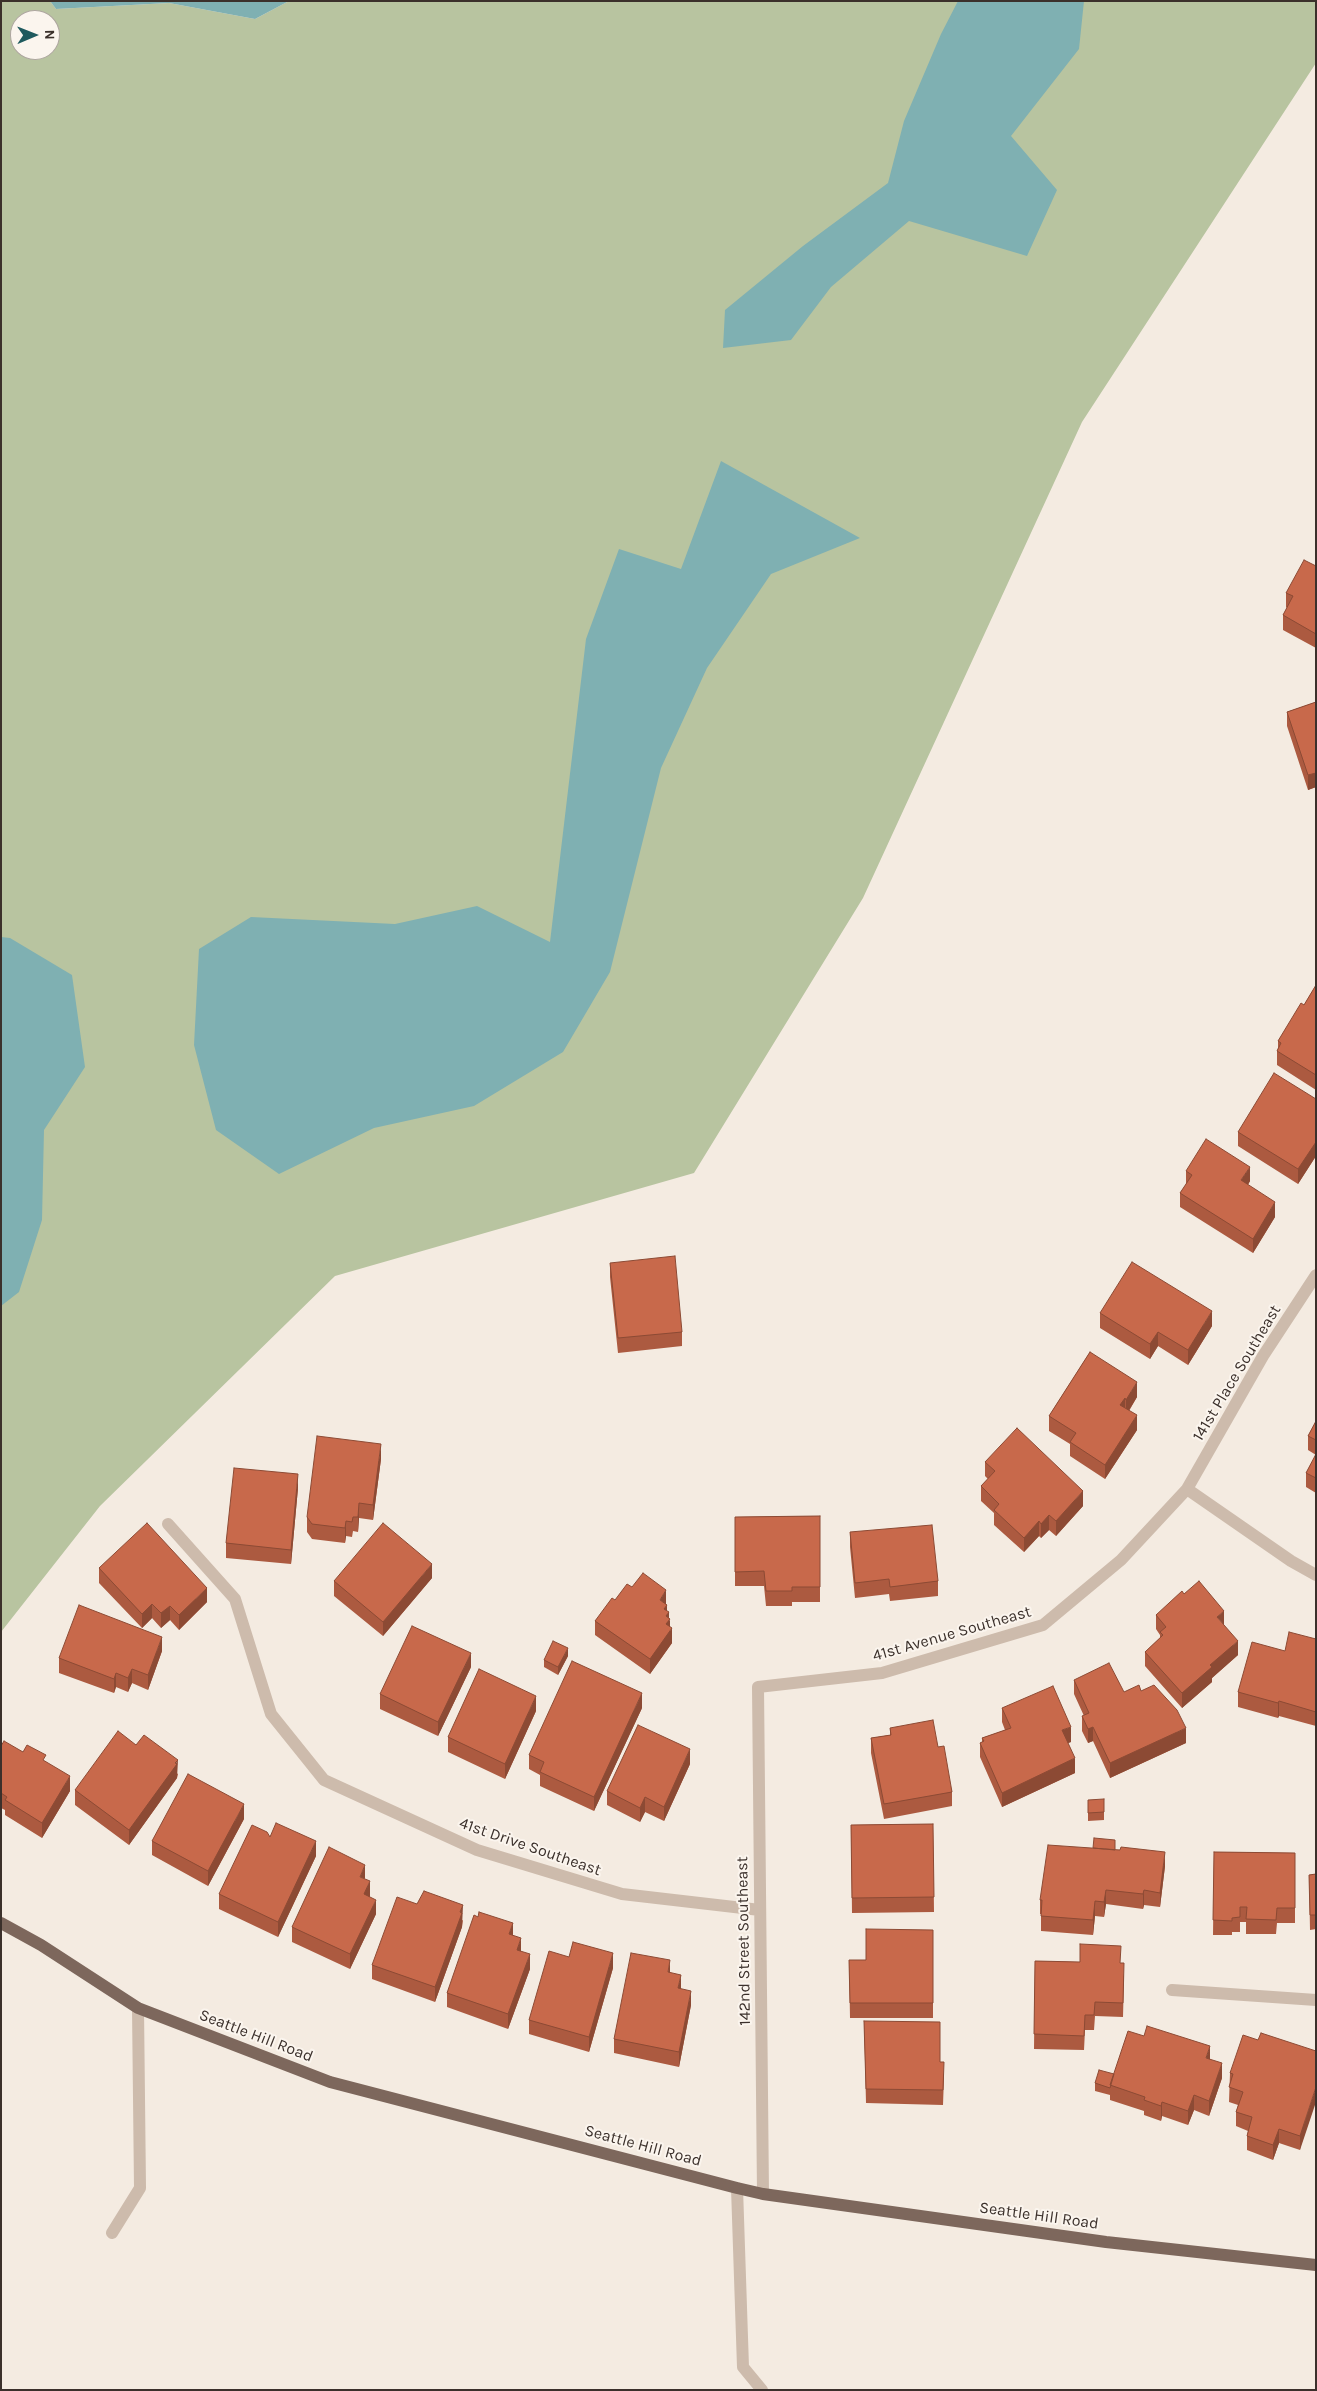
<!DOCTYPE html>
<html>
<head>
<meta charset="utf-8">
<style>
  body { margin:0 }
  #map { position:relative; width:1317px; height:2391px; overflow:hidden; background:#f4ebe1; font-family:Karla,sans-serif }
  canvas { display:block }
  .frame { position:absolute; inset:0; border:2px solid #3b302b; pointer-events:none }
  .north { position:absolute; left:10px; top:10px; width:50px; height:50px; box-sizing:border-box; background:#fbf5ee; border:1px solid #aea6a0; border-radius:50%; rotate:89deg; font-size:14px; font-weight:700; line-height:20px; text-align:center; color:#3b302b }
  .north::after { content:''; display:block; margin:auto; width:18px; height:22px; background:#1f5a5e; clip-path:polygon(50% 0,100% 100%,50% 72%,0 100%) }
</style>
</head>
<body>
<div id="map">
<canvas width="1317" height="2391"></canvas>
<div class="frame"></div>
<div class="north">N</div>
</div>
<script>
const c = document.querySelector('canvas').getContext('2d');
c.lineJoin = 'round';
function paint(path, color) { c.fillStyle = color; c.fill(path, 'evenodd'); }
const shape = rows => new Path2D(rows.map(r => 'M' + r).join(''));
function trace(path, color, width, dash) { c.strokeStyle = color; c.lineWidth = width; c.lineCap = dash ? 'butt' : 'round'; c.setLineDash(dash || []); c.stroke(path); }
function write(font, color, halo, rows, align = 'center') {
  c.font = font + ' Karla,sans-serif'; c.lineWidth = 4; c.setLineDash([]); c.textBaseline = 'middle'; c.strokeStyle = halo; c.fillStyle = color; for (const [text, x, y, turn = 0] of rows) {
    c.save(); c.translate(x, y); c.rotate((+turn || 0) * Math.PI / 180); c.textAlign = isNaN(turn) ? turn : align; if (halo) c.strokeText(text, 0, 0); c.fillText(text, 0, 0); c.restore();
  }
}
const green = shape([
  [1,1,50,1,56,9,169,3,255,19,289,1,1316,1,1316,63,1082,422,863,898,694,1173,335,1276,100,1506,1,1632],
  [20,20,50,20,50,50,20,50]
]);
const water = shape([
  [50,1,289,1,255,19,169,3,56,9],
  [958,1,1084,1,1079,49,1011,136,1057,190,1027,256,909,221,831,287,791,340,723,348,725,310,803,246,888,183,904,121,941,34],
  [721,461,860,538,771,574,707,668,661,768,610,972,563,1052,474,1106,374,1128,279,1174,216,1130,194,1045,199,949,251,917,395,924,477,906,550,942,586,639,619,549,681,569],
  [1,937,10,938,72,975,85,1067,44,1130,42,1220,19,1292,1,1306]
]);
const minor = shape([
  [1187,1489,1291,1561,1316,1575],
  [168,1524,235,1599,271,1714,324,1780,477,1850,622,1894,760,1910],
  [1172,1990,1316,2000],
  [737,2188,743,2367,762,2390],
  [763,2194,758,1687,882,1673,1043,1625,1121,1560,1187,1489,1263,1356,1316,1275],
  [112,2233,140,2188,138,2008]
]);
const major = shape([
  [1,1923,41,1945,138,2008,330,2082,737,2188,763,2194,1106,2242,1316,2265]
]);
const wall = shape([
  [1316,566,1316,648,1283,630,1283,615,1287,608,1286,607,1286,593],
  [1316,702,1316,787,1308,790,1287,726,1287,712],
  [1316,985,1316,1090,1277,1065,1277,1051,1278,1048,1278,1041,1304,1005],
  [1316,1099,1316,1156,1298,1184,1238,1146,1238,1132],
  [1186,1171,1250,1181,1248,1185,1275,1217,1253,1253,1180,1207,1180,1193,1186,1185],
  [610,1263,682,1332,682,1346,618,1353,610,1277],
  [1100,1313,1212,1326,1188,1365,1158,1346,1150,1359,1100,1328],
  [1090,1352,1137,1397,1129,1411,1137,1430,1105,1479,1070,1456,1070,1444,1049,1431,1049,1416],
  [1316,1421,1316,1493,1306,1487,1306,1473,1316,1455,1308,1450,1308,1436],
  [381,1459,373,1520,359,1518,358,1532,353,1531,352,1537,346,1536,345,1543,312,1539,307,1532,307,1517],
  [985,1462,1083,1506,1056,1536,1049,1530,1041,1538,1039,1536,1024,1552,994,1525,994,1513,981,1501,981,1486,988,1479,985,1476],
  [298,1488,291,1564,226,1558,226,1543],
  [820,1516,820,1602,792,1602,792,1606,766,1606,764,1586,735,1586,735,1517],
  [850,1532,938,1581,938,1596,890,1601,889,1594,855,1598,850,1547],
  [99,1568,207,1602,179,1630,170,1620,161,1628,152,1618,142,1628,99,1583],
  [432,1578,383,1636,334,1596,334,1581],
  [632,1587,666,1604,672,1643,650,1674,595,1635,595,1621,615,1600],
  [1184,1594,1224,1625,1238,1655,1212,1678,1212,1682,1182,1708,1145,1666,1145,1652,1160,1638,1160,1635,1156,1629,1156,1615],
  [1316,1639,1316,1726,1279,1716,1278,1718,1238,1707,1238,1692,1285,1651],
  [162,1651,148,1690,132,1683,128,1692,116,1687,114,1693,59,1673,59,1658],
  [568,1656,558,1675,544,1667,544,1660],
  [471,1667,438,1736,380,1709,380,1694],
  [1074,1680,1124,1692,1141,1691,1186,1743,1110,1778,1093,1741,1088,1743,1082,1731,1082,1716,1084,1716,1074,1694],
  [642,1708,594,1811,540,1786,540,1775,529,1769,529,1755],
  [1002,1708,1071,1742,1068,1743,1075,1773,1002,1807,980,1757,980,1743,982,1742,982,1738,1005,1730,1002,1722],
  [536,1711,505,1779,448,1752,448,1737],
  [890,1728,938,1747,952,1792,952,1806,884,1819,871,1753,871,1738,890,1735],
  [136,1745,178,1774,177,1778,129,1845,75,1805,75,1790],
  [1,1746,23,1752,46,1762,70,1791,42,1838,5,1815,5,1810,1,1808],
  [690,1764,664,1821,645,1812,640,1822,607,1805,607,1791],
  [1088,1800,1104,1812,1104,1820,1088,1821],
  [244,1819,208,1886,152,1855,152,1841],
  [933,1824,934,1912,852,1913,851,1825],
  [270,1837,316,1856,278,1937,219,1909,219,1894],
  [1115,1850,1165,1866,1160,1907,1144,1905,1143,1909,1106,1904,1104,1917,1095,1916,1093,1935,1041,1931,1041,1914,1040,1914,1040,1900],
  [1214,1852,1295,1853,1295,1923,1277,1923,1276,1934,1246,1934,1246,1922,1240,1922,1240,1932,1232,1932,1232,1935,1213,1935],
  [1316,1874,1316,1929,1310,1930,1309,1875],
  [365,1879,370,1897,376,1914,350,1969,292,1942,292,1927],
  [478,1917,513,1935,530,1969,508,2029,447,2007,447,1993],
  [463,1920,462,1927,435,2002,372,1979,372,1965],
  [933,1930,933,2018,850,2018,849,1960,866,1960],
  [569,1957,613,1968,589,2052,529,2034,529,2020],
  [1035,1961,1120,1963,1124,1977,1123,2017,1095,2016,1094,2030,1085,2030,1084,2050,1034,2049],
  [670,1973,691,2005,679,2067,614,2053,614,2039],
  [864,2021,940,2062,944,2077,943,2105,866,2103],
  [1258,2040,1316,2051,1300,2150,1279,2143,1273,2160,1247,2150,1247,2136,1248,2131,1236,2126,1236,2112,1238,2105,1229,2102,1230,2073],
  [1210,2059,1222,2078,1209,2116,1194,2110,1188,2125,1162,2116,1161,2121,1144,2115,1144,2111,1110,2100,1110,2095,1095,2091,1095,2083,1114,2074]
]);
const shadedWall = shape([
  [1316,773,1316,787,1308,790,1308,775],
  [1316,1142,1316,1156,1298,1184,1298,1169],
  [1250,1167,1250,1181,1241,1195,1241,1180],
  [1275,1202,1275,1217,1253,1253,1253,1239],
  [1212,1311,1212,1326,1188,1365,1188,1350],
  [1158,1332,1158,1346,1150,1359,1150,1344],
  [1137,1382,1137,1397,1126,1415,1126,1400],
  [1125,1398,1125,1413,1120,1405],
  [1137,1415,1137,1430,1105,1479,1105,1465],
  [381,1444,381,1459,373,1520,373,1505],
  [298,1474,298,1488,291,1564,291,1550],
  [1083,1491,1083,1506,1056,1536,1056,1521],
  [359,1503,359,1518,358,1532,358,1517],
  [1049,1515,1049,1530,1041,1538,1041,1524],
  [346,1521,346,1536,345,1543,345,1528],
  [1039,1521,1039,1536,1024,1552,1024,1538],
  [432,1564,432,1578,383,1636,383,1622],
  [207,1588,207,1602,179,1630,179,1615],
  [666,1590,666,1605,660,1600],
  [152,1604,152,1618,142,1628,142,1614],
  [667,1605,667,1614,669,1612,669,1621,670,1619,670,1631,672,1628,672,1643,650,1674,650,1659,664,1609],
  [170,1606,170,1620,161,1628,161,1613],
  [1224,1611,1224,1625,1217,1617],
  [162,1637,162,1651,148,1690,148,1675],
  [1238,1641,1238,1655,1212,1678,1212,1682,1182,1708,1182,1693,1210,1665],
  [568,1648,568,1656,558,1675,558,1667],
  [471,1653,471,1667,438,1736,438,1722],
  [132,1669,132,1683,128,1692,128,1678],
  [116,1673,116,1687,114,1693,114,1679],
  [642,1693,642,1708,594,1811,594,1797],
  [536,1696,536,1711,505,1779,505,1764],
  [1279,1701,1279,1716,1278,1718,1278,1703],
  [1071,1727,1071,1742,1062,1745,1062,1730],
  [1093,1727,1093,1741,1088,1743,1088,1729],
  [1186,1728,1186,1743,1110,1778,1110,1763],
  [690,1749,690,1764,664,1821,664,1807],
  [1075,1758,1075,1773,1002,1807,1002,1793],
  [178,1760,177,1778,129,1845,129,1830],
  [70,1776,70,1791,42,1838,42,1823],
  [645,1797,645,1812,640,1822,640,1808],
  [244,1804,244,1819,208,1886,208,1871],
  [316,1841,316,1856,278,1937,278,1922],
  [1165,1852,1165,1866,1160,1907,1160,1893],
  [365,1865,365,1879,360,1877],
  [370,1881,370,1896,364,1909,364,1894],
  [1106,1890,1106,1904,1104,1917,1104,1902],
  [1144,1890,1144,1905,1143,1909,1143,1894],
  [376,1900,376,1914,350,1969,350,1954],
  [1095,1901,1095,1916,1093,1935,1093,1920],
  [463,1905,462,1927,435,2002,435,1987,460,1912],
  [513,1923,513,1938,509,1934],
  [521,1938,521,1953,517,1950],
  [613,1953,613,1968,589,2052,589,2037],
  [530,1954,530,1969,508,2029,508,2014],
  [670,1960,670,1975,668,1972],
  [681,1975,681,1990,678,1988],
  [691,1991,691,2005,679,2067,679,2052],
  [1210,2046,1210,2061,1206,2058],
  [1222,2063,1222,2078,1209,2116,1209,2101],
  [1316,2087,1316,2102,1300,2150,1300,2136],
  [1194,2095,1194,2110,1188,2125,1188,2111],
  [1162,2102,1162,2116,1161,2121,1161,2106],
  [1279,2129,1279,2143,1273,2160,1273,2145]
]);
const building = shape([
  [1304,560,1316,566,1316,634,1283,615,1293,596,1286,593,1304,560],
  [1316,702,1316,773,1308,775,1287,712,1316,702],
  [1316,985,1316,1075,1277,1051,1281,1043,1278,1041,1301,1003,1304,1005,1316,985],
  [1274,1073,1316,1099,1316,1142,1298,1169,1238,1132,1274,1073],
  [1206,1139,1250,1167,1241,1180,1275,1202,1253,1239,1180,1193,1192,1175,1186,1171,1206,1139],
  [675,1256,682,1332,618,1338,610,1263,675,1256],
  [1132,1262,1212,1311,1188,1350,1158,1332,1150,1344,1100,1313,1132,1262],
  [1090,1352,1137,1382,1126,1400,1125,1398,1120,1405,1137,1415,1105,1465,1070,1442,1076,1433,1049,1416,1090,1352],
  [1316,1421,1316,1440,1308,1436,1316,1421],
  [1017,1428,1083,1491,1056,1521,1049,1515,1041,1524,1039,1521,1024,1538,994,1510,999,1504,981,1486,995,1471,985,1462,1017,1428],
  [317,1436,381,1444,373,1505,359,1503,358,1517,353,1517,352,1522,346,1521,345,1528,312,1524,307,1517,317,1436],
  [1316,1454,1316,1478,1306,1473,1316,1454],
  [234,1468,298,1474,291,1550,226,1543,234,1468],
  [820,1516,820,1587,792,1587,792,1591,766,1591,764,1571,735,1572,735,1517,820,1516],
  [147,1523,207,1588,179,1615,170,1606,161,1613,152,1604,142,1614,99,1568,147,1523],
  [383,1523,432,1564,383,1622,334,1581,383,1523],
  [932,1525,938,1581,890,1587,889,1579,855,1583,850,1532,932,1525],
  [643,1573,666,1590,660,1600,667,1605,664,1609,669,1612,666,1616,670,1619,666,1624,672,1628,650,1659,595,1621,612,1598,615,1600,627,1584,632,1587,643,1573],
  [1199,1581,1224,1611,1217,1617,1238,1641,1210,1665,1212,1667,1182,1693,1145,1652,1163,1635,1160,1632,1166,1627,1156,1615,1182,1591,1184,1594,1199,1581],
  [79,1605,162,1637,148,1675,132,1669,128,1678,116,1673,114,1679,59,1658,79,1605],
  [412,1626,471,1653,438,1722,380,1694,412,1626],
  [1289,1632,1316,1639,1316,1712,1279,1701,1278,1703,1238,1692,1252,1642,1285,1651,1289,1632],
  [553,1641,568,1648,558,1667,544,1660,553,1641],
  [572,1661,642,1693,594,1797,540,1772,544,1762,529,1755,572,1661],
  [1109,1663,1124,1692,1139,1685,1141,1691,1154,1685,1177,1710,1186,1728,1110,1763,1093,1727,1088,1729,1082,1716,1089,1713,1074,1680,1109,1663],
  [479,1669,536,1696,505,1764,448,1737,479,1669],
  [1053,1686,1071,1727,1062,1730,1075,1758,1002,1793,980,1743,984,1741,982,1738,1011,1728,1002,1708,1053,1686],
  [933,1720,938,1747,944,1746,952,1792,884,1804,871,1738,891,1735,890,1728,933,1720],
  [638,1725,690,1749,664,1807,645,1797,640,1808,607,1791,638,1725],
  [118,1731,136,1745,144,1735,178,1760,175,1763,177,1764,129,1830,75,1790,118,1731],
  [4,1741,23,1752,27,1745,46,1755,43,1760,70,1776,42,1823,5,1800,7,1797,1,1793,1,1746,4,1741],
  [188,1774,244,1804,208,1871,152,1841,188,1774],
  [1104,1799,1104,1812,1088,1813,1088,1800,1104,1799],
  [276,1823,316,1841,278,1922,219,1894,252,1825,267,1832,270,1837,276,1823],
  [933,1824,934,1897,852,1898,851,1825,933,1824],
  [1094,1838,1115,1840,1115,1850,1093,1848,1094,1838],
  [1048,1845,1120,1850,1121,1847,1165,1852,1160,1893,1144,1890,1143,1894,1106,1890,1104,1902,1095,1901,1093,1920,1041,1916,1042,1900,1040,1900,1048,1845],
  [329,1847,365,1865,360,1877,370,1881,364,1894,376,1900,350,1954,292,1927,329,1847],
  [1214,1852,1295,1853,1295,1908,1277,1908,1276,1920,1246,1919,1247,1907,1240,1907,1240,1917,1232,1918,1232,1921,1213,1920,1214,1852],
  [1316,1874,1316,1915,1310,1915,1309,1875,1316,1874],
  [424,1891,463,1905,460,1912,462,1913,435,1987,372,1965,397,1897,417,1904,424,1891],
  [479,1912,513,1923,509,1934,521,1938,517,1950,530,1954,508,2014,447,1993,474,1915,478,1917,479,1912],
  [866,1929,933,1930,933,2003,850,2003,849,1960,866,1960,866,1929],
  [573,1942,613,1953,589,2037,529,2020,549,1951,569,1957,573,1942],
  [1080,1944,1121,1946,1120,1963,1124,1963,1123,2003,1095,2002,1094,2015,1085,2015,1084,2036,1034,2034,1035,1961,1080,1962,1080,1944],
  [631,1953,670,1960,668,1972,681,1975,678,1988,691,1991,679,2052,614,2039,631,1953],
  [864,2021,940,2022,940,2062,944,2062,943,2090,866,2089,864,2021],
  [1147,2026,1210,2046,1206,2058,1222,2063,1209,2101,1194,2095,1188,2111,1162,2102,1161,2106,1144,2100,1145,2097,1110,2085,1128,2031,1144,2036,1147,2026],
  [1261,2033,1316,2051,1316,2087,1300,2136,1279,2129,1273,2145,1247,2136,1252,2117,1236,2112,1243,2092,1229,2087,1233,2074,1230,2073,1243,2035,1258,2040,1261,2033],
  [1099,2070,1114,2074,1110,2088,1095,2083,1099,2070]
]);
const streetNames = [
  ["141st Place Southeast",1237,1373,-59],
  ["41st Avenue Southeast",952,1634,-16],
  ["41st Drive Southeast",530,1847,19],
  ["142nd Street Southeast",744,1941,-91],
  ["Seattle Hill Road",256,2036,21],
  ["Seattle Hill Road",643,2146,15],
  ["Seattle Hill Road",1039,2216,8]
];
paint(green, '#b8c4a0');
paint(water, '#7fb0b2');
trace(minor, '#cdbbac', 12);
trace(major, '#7d675c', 12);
paint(wall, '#ac5a40');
paint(shadedWall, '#8c4a34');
paint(building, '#c8694b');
trace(building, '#8c4a34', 1);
write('16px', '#3b302b', '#fbf5ee', streetNames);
</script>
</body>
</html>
